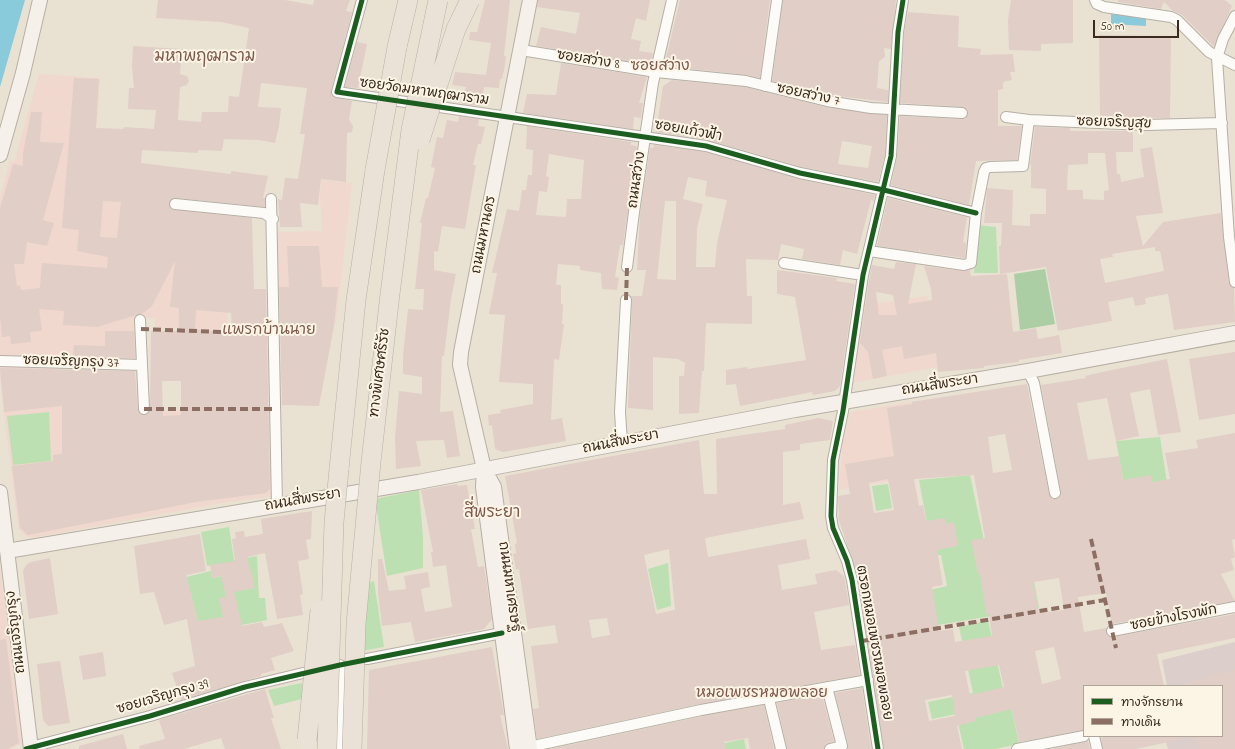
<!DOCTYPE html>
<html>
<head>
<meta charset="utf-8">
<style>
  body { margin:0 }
  #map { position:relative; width:1235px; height:749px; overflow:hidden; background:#e9e2d3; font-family:"Indie Flower","Playpen Sans Thai",sans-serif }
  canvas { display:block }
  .legend { position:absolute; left:1083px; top:685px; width:140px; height:52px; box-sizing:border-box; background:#fcf5e5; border:1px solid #afa495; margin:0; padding:5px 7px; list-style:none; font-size:12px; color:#3b2a1e }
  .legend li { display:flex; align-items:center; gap:8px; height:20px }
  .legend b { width:20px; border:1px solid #afa495 }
  .scale { position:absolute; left:1093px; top:20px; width:86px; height:18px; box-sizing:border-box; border:2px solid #3b2a1e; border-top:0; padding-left:5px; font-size:12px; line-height:14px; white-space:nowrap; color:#3b2a1e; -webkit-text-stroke:3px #fcf5e5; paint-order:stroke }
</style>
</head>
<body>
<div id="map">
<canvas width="1235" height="749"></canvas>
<ul class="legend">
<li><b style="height:5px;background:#1b5e20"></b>ทางจักรยาน</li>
<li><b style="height:5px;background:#8d6e63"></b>ทางเดิน</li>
</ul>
<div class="scale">50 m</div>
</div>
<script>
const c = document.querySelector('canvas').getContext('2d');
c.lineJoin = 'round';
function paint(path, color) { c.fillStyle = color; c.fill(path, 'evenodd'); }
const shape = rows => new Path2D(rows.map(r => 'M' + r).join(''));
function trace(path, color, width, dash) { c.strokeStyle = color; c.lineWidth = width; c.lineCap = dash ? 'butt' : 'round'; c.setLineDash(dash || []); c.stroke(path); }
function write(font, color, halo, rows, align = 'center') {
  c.font = font + ' "Indie Flower","Playpen Sans Thai",sans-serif'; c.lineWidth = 4; c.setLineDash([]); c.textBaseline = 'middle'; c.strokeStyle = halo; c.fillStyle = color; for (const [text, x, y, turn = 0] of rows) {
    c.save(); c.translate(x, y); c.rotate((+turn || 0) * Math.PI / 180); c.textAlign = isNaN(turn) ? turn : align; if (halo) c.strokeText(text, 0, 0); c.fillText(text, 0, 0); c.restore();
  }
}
const built = shape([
  [39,74,100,78,93,172,175,182,173,206,227,210,228,332,195,329,155,328,155,318,135,318,137,363,53,361,53,387,95,412,274,410,275,496,223,503,32,538,25,536,18,528,0,381,0,196,10,161,14,162],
  [321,180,352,183,336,323,323,324,323,334,277,330,276,232,322,231,320,198],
  [927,296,938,367,851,383,863,305],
  [910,402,919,462,917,476,839,490,842,446,850,412],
  [0,566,22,743,10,749,0,749]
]);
const industrial = shape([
  [1235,642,1235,749,1168,749,1164,736,1222,736,1222,686,1167,686,1162,660]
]);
const green = shape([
  [977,225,996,227,998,273,974,273],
  [49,412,51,461,13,465,7,416],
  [1160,437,1168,489,1121,496,1123,479,1116,441],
  [970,475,986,550,1027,544,1039,608,884,634,878,602,947,586,941,555,933,556,919,480],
  [888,484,892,508,876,511,872,486],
  [419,490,423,537,423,568,387,576,375,499],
  [229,527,234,560,257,556,259,598,265,598,267,620,227,628,198,621,186,577,211,571,212,578,222,576,220,564,207,566,201,532],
  [668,563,671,606,657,610,648,569],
  [374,581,384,647,362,651,363,584],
  [988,620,1003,689,1008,691,1019,744,995,749,964,749,956,714,932,719,928,702,973,693,959,627],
  [302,683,302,699,274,706,268,690],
  [744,739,746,749,697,749]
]);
const forest = shape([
  [1045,269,1055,324,1020,330,1014,274]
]);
const water = shape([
  [0,0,25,0,0,87],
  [1111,14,1146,18,1146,26,1111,24]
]);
const building = shape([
  [158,0,285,0,313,5,314,0,350,0,346,11,352,12,331,91,333,97,352,101,349,120,353,126,352,132,347,133,346,182,321,179,318,205,300,203,302,227,280,227,278,199,282,200,285,178,298,179,305,134,300,134,307,88,261,83,258,107,281,108,279,126,275,143,259,140,224,139,222,151,198,150,198,153,142,150,141,163,231,174,231,171,268,176,263,198,265,198,265,207,176,198,170,200,169,204,171,209,174,210,252,218,254,289,266,289,270,489,266,493,196,502,28,535,20,528,12,466,53,461,53,455,62,454,62,406,4,412,0,368,135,371,138,410,141,415,147,415,150,409,151,331,179,331,179,308,170,307,175,261,152,306,143,313,97,327,63,325,64,311,39,309,42,331,30,332,31,342,11,344,10,336,2,337,0,316,0,208,13,164,23,166,23,153,31,112,42,112,40,142,64,143,43,220,54,223,47,246,27,242,24,264,14,264,17,286,20,285,21,290,40,288,42,263,107,268,108,257,77,251,79,230,62,228,74,78,99,79,96,128,123,129,124,127,154,129,156,110,128,109,129,88,134,88,132,66,133,46,182,49,180,74,187,76,189,81,187,85,180,87,178,120,201,122,202,112,228,112,229,96,239,97,249,28,221,22,156,18],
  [103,201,121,202,117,238,100,237],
  [196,310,231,313,232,333,195,329],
  [162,381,181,381,181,415,163,416],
  [485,0,510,0,504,56,506,56,505,65,502,79,500,79,499,88,484,87,481,106,462,104,466,87,452,85,455,72,486,75,491,43,469,40,470,32,477,32],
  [538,0,650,0,646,21,636,18,631,39,641,41,639,51,653,53,651,65,536,46,541,27,576,34,580,13,537,7],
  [680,0,770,0,760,78,747,75,664,66],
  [783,0,896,0,891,49,884,48,885,57,879,61,877,88,888,90,888,102,828,95,772,81],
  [1011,0,1073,0,1073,43,1041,44,1041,51,1009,50,1008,20],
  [1118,0,1225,0,1232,6,1214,47,1182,15,1173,11,1164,2,1161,9,1118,2],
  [908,12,959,16,958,47,981,49,980,55,1013,54,1015,72,1010,72,1012,80,1003,82,1003,89,998,90,998,126,1022,126,1017,160,976,161,969,205,891,185,897,156,900,116,962,119,965,119,968,114,968,110,962,107,900,103,904,33],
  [1099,35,1171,36,1170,118,1100,117],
  [357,42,367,44,358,88,345,87],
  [561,63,647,77,639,103,643,103,641,118,634,117,633,129,523,113,527,94,556,95],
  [672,80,745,87,826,107,887,115,885,155,878,182,802,167,708,140,656,132,663,86],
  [842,141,872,146,868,168,838,164],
  [459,116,479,119,478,126,485,127,481,144,478,144,473,165,476,165,465,229,442,226,438,252,434,251,434,270,456,274,451,299,444,356,442,356,440,412,453,411,460,456,447,458,444,440,416,441,421,466,396,469,395,437,399,391,422,394,422,377,403,374,403,355,408,309,423,310,424,289,415,289,422,223,420,223,426,198,428,198,435,168,431,167,437,137,443,138,447,120,458,122],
  [527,126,631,142,631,145,637,146,623,245,620,245,615,277,619,278,617,290,602,289,601,273,580,270,580,266,558,264,556,285,561,285,561,304,563,304,562,324,564,324,559,360,554,359,551,420,562,418,566,441,503,452,495,449,492,425,489,426,488,415,501,413,500,410,533,404,533,384,499,382,505,315,489,314,497,273,492,273,507,209,519,211,522,190,526,190,528,175,532,175,533,150,526,149],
  [549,154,584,160,581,199,567,199,566,217,536,215,539,191,547,192,549,177,546,176],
  [1035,127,1070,128,1070,131,1133,131,1133,152,1116,152,1117,174,1120,174,1121,182,1144,177,1140,149,1152,147,1163,213,1136,216,1143,246,1163,222,1221,213,1229,283,1234,288,1235,322,1174,330,1168,294,1145,298,1146,304,1135,306,1133,297,1108,302,1112,321,1058,331,1046,267,1000,274,999,246,1001,246,1002,223,984,223,987,188,1013,190,1012,225,1030,226,1030,214,1046,214,1046,189,1031,188,1031,165,1030,165],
  [1088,153,1105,153,1109,190,1104,191,1104,200,1083,199,1083,190,1067,190,1068,165,1088,164],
  [1155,247,1155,251,1160,251,1164,271,1105,283,1100,259,1113,257,1112,254],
  [654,145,705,152,799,179,875,195,874,201,871,200,857,254,843,250,840,265,802,259,804,249,781,244,778,260,746,259,747,296,752,296,752,324,706,323,704,371,702,371,699,413,679,414,679,376,684,376,685,363,678,359,653,357,653,410,628,408,632,300,631,296,642,296,646,270,637,270,640,214,650,148,653,148],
  [688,177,707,181,705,196,727,200,717,243,715,267,696,267,697,228,703,204,683,199],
  [665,201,676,201,676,280,657,279],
  [888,198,967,217,963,242,966,243,965,258,920,252,919,248,919,252,877,246],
  [287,246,319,246,322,287,338,287,334,326,319,406,282,405,279,288,279,287,289,287],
  [896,262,916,264,908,304,932,300,931,289,924,266,963,271,970,270,971,276,1007,274,1013,332,1036,328,1038,339,1059,335,1062,353,1019,360,1019,362,984,366,984,368,938,372,936,353,904,359,902,346,882,350,887,376,873,379,868,352,860,343,868,286,872,265,894,269],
  [876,292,893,295,897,315,879,315],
  [777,270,837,278,836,281,855,284,840,386,835,391,813,395,812,392,740,406,736,384,726,385,726,370,747,367,748,369,806,360,795,297,777,294],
  [105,331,134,331,135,358,73,357,74,345,105,346],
  [1235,352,1235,414,1199,420,1189,359],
  [1167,359,1181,432,1158,435,1150,389,1130,393,1139,436,1116,441,1107,398,1077,403,1088,460,1119,456,1123,480,1151,475,1152,482,1170,479,1165,453,1198,448,1196,440,1235,433,1235,539,1232,540,1235,557,1231,559,1234,570,1221,574,1235,601,1112,624,1106,593,1078,597,1084,632,1107,628,1107,635,1113,637,1235,614,1235,638,1157,654,1164,686,1084,686,1084,730,1019,742,1012,709,975,718,976,721,957,726,962,749,884,749,858,579,839,520,838,496,850,494,845,464,894,456,887,408,912,404,911,402,1027,384,1049,494,1053,499,1057,499,1061,495,1061,492,1041,385,1086,378,1085,376,1102,372],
  [1005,434,1012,470,993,473,988,437],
  [974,475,985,538,971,540,978,574,980,574,986,615,989,614,992,636,955,642,953,629,939,631,932,587,943,585,937,550,958,546,954,522,946,524,945,518,926,521,923,505,919,506,914,479],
  [888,479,894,510,874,513,869,483],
  [1059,578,1064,610,1039,613,1033,582],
  [1054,647,1061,679,1042,684,1035,651],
  [999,665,1004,687,970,695,965,671],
  [952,695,955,716,929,721,925,700],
  [818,418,833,421,830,440,800,444,800,450,783,452,783,505,800,502,804,519,705,538,708,557,806,539,810,559,778,565,782,590,817,584,815,574,836,570,844,576,849,605,814,612,821,650,855,645,860,675,700,704,537,739,533,709,539,708,531,646,558,643,555,625,528,629,519,569,516,570,513,554,516,553,515,544,517,543,505,476,699,440,704,494,717,494,716,439,785,429,785,425],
  [669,549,675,610,656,614,644,555],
  [607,618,610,635,592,638,589,620],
  [457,484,458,486,467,485,475,529,471,529,478,567,484,566,492,619,484,629,415,642,411,622,382,626,378,593,378,559,382,559,389,591,406,589,404,576,428,572,430,587,421,589,425,612,452,607,446,565,433,567,431,552,433,552,421,490],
  [312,511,311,539,306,540,309,559,298,561,303,594,300,595,303,615,277,619,265,553,247,557,255,588,234,592,242,626,262,622,264,627,282,623,294,651,271,658,275,670,261,674,261,676,181,700,172,673,195,666,187,619,164,625,154,592,140,594,134,546,200,534,206,571,186,575,198,621,223,617,219,598,226,597,221,576,212,578,210,565,235,561,232,539,236,538,235,532,244,531,245,537,263,534,261,519],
  [50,558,58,614,29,619,23,571,26,565,31,562],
  [6,639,19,743,8,749,0,749,0,640],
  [492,647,504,715,500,715,508,749,367,749,369,670],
  [103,652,106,676,83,680,79,656],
  [60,661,70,723,48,726,43,720,37,664],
  [1235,670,1235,749,1200,749,1196,736,1222,736,1222,686,1187,686,1186,683],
  [862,688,871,749,848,749,848,744,835,693],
  [265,689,274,718,271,718,281,749,225,749,221,738,184,749,140,749,139,746,165,739,159,720],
  [822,695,834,741,826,744,824,749,787,749,777,703],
  [764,705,774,749,750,749,748,738,724,742,726,749,551,749,702,716],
  [123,734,127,749,79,749,79,746],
  [1108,736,1177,736,1178,740,1136,749,1103,749,1101,738],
  [1088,741,1090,749,1051,749,1085,742]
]);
const minor = shape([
  [362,0,337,92,706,146,800,173,884,190,976,213],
  [1095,0,1097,4,1104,7,1171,17,1177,20,1209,52,1235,65],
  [1235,16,1223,39,1217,58,1229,237,1235,282],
  [521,50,656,72,746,81,827,101,871,108,962,113],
  [765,86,777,0],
  [1006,117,1029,120,1146,125,1222,123],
  [271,199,277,505],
  [175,204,264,213,273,219],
  [869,251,964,265,971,263,976,213,984,172,986,168,990,167,1023,166,1029,120],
  [784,263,863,275],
  [627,267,634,212,653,83,672,0],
  [140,320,144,409],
  [0,361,142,365],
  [1028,371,1034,383,1055,493],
  [622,443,620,412,626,300],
  [1112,631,1235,607],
  [367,659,502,633],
  [827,687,842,746,830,749],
  [769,699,781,749],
  [1094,736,1097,749],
  [31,747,150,716,245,687,303,673],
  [529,747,701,710,868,680],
  [340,749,340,665],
  [878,749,852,580,847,561,833,528,831,516,833,460,843,411,863,275,891,156,898,32,903,0],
  [1017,749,1084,736]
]);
const secondary = shape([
  [0,155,23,73,40,0],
  [484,469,483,487,517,749],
  [0,492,31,749],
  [7,551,418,482,795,410,1028,371,1235,333],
  [530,749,494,487,484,469,460,365,461,352,530,0]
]);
const motorway = shape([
  [397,47,408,0],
  [339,469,356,300,375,170]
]);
const motorwayBridge = shape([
  [420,140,456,29,470,0],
  [375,170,397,47],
  [307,740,320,610],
  [327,749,334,522,339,469],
  [352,749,356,624,371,462,390,294,411,130,438,0]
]);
const quiet = shape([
  [626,300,627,267],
  [141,329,222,332],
  [144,409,275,409],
  [1091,539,1116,648],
  [862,641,1105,600]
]);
const cycleway = shape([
  [362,0,337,92,706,146,800,173,884,190,976,213],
  [26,749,150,716,245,687,340,665,502,633],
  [878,749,852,580,847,561,833,528,831,516,833,460,843,411,863,275,891,156,898,32,903,0]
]);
const streetNames = [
  ["ซอยสว่าง 8",588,61,9],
  ["ซอยวัดมหาพฤฒาราม",424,93,8],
  ["ซอยสว่าง 7",808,96,12],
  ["ซอยเจริญสุข",1114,124,2],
  ["ซอยแก้วฟ้า",688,132,10],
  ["ถนนสว่าง",638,180,-82],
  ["ถนนมหานคร",485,235,-79],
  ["ซอยเจริญกรุง 37",71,363,2],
  ["ทางพิเศษศรีรัช",381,373,-83],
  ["ถนนสี่พระยา",940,386,-9],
  ["ถนนสี่พระยา",621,443,-11],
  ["ถนนสี่พระยา",303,501,-10],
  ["ถนนมหาเศรษฐ์",508,587,82],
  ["ซอยข้างโรงพัก",1174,619,-11],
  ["ถนนเจริญกรุง",17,632,-97],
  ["ตรอกหมอเพชรหมอพลอย",873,643,80],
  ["ซอยเจริญกรุง 39",163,698,-16]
];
const neighbourhoodNames = [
  ["ซอยสว่าง",660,68],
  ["แพรกบ้านนาย",269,332],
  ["หมอเพชรหมอพลอย",762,695]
];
const quarterNames = [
  ["มหาพฤฒาราม",205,58],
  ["สี่พระยา",492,514]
];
paint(built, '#f1d8ce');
paint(industrial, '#dcceca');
paint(green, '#bde0b2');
paint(forest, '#accea5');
paint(water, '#89cadb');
paint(building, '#e1cec6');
trace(minor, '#b6afa5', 12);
trace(secondary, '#b6afa5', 16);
trace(motorway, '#b6afa5', 20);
trace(minor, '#fcfbf8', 10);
trace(secondary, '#f5f0ea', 14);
trace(motorway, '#eae2d6', 19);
trace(motorwayBridge, '#b6afa5', 20, []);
trace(motorwayBridge, '#eae2d6', 19);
trace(quiet, '#8d6e63', 4, [8, 4]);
trace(cycleway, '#1b5e20', 5);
write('14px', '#3b2a1e', '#fcf5e5', streetNames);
write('15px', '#7e584d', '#fcf5e5', neighbourhoodNames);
write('16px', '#7e584d', '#fcf5e5', quarterNames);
</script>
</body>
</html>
